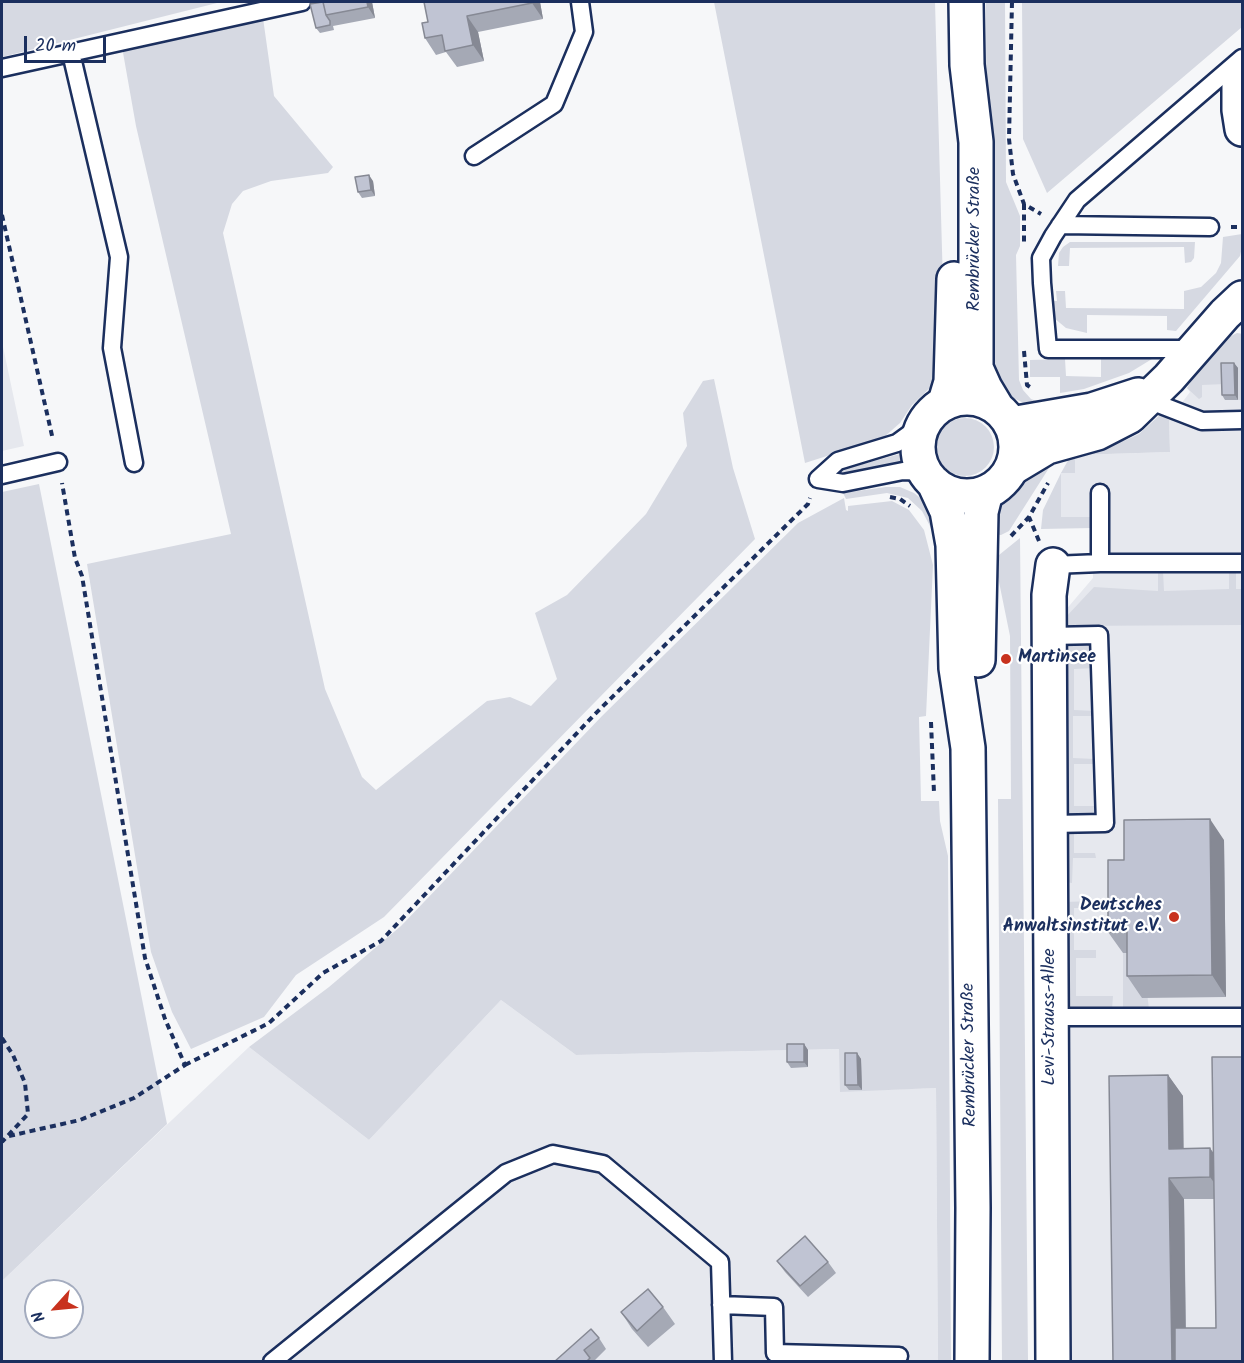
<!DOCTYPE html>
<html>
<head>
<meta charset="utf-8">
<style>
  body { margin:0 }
  #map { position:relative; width:1244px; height:1363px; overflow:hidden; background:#f6f7f9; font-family:Kalam,sans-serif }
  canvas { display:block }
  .frame { position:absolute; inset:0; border:3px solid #1b2f5e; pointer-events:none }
  .north { position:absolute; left:24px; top:1279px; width:60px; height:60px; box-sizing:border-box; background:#fff; border:2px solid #a4acbf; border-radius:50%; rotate:243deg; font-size:16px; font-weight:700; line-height:24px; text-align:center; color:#1b2f5e }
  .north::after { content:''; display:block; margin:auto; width:21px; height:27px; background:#c8321e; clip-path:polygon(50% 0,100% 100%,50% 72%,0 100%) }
  .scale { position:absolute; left:24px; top:36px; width:82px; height:27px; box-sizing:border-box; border:3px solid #1b2f5e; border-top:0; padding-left:8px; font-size:18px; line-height:21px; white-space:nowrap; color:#1b2f5e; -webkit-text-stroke:4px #fff; paint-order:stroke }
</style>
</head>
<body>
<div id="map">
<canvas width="1244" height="1363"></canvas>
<div class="frame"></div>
<div class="north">N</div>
<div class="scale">20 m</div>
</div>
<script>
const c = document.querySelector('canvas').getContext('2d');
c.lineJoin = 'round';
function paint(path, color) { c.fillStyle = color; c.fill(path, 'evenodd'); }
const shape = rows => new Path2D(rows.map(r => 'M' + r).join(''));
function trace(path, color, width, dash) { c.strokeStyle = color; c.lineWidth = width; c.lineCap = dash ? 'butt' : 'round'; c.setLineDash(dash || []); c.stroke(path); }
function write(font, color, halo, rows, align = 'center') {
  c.font = font + ' Kalam,sans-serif'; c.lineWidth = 4.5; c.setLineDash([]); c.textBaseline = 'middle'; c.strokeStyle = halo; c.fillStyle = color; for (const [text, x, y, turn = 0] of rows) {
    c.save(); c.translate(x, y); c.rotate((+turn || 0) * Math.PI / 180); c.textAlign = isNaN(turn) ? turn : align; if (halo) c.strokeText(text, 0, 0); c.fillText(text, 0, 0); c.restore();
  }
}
const built = shape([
  [1237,333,1242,334,1242,1361,1069,1361,1058,619,1093,578,1092,517,1061,517,1061,473,1075,455,1170,452,1169,420,1190,392,1187,388,1195,375,1224,340],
  [2,342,24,446,2,451],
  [501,1000,576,1055,840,1049,841,1091,936,1088,938,1361,2,1362,2,1281,249,1047,369,1140],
  [36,1291,72,1291,72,1327,36,1327]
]);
const green = shape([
  [2,2,221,2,2,57],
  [714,2,935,2,945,356,936,382,912,405,900,423,883,438,805,463],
  [986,2,1005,2,1006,182,1020,216,1020,246,1016,255,1019,380,1023,390,1031,399,1039,402,1045,408,1032,407,1005,394,987,363],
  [1022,2,1242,2,1242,27,1047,193,1023,139],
  [263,18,274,96,333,167,328,173,271,181,243,191,232,204,223,233,325,689,362,777,376,790,487,701,510,697,531,706,557,679,535,613,567,595,646,514,687,446,683,413,703,381,714,379,733,468,755,539,384,917,296,975,264,1017,191,1049,172,1012,151,952,87,564,231,534,136,126,122,47],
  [1242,234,1242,247,1240,256,1176,331,1167,330,1167,316,1087,315,1087,333,1066,328,1054,318,1050,308,1049,301,1057,301,1056,291,1065,291,1066,308,1184,309,1184,291,1201,287,1216,273,1221,263,1223,237],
  [1070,242,1195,242,1194,258,1191,262,1185,263,1184,247,1070,248,1069,266,1058,266,1059,253,1063,247],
  [1237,333,1242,334,1242,400,1238,400,1238,368,1225,384,1202,385,1202,397,1199,399,1187,388,1195,375,1224,340],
  [1065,359,1066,376,1101,377,1101,359,1152,359,1129,373,1084,389,1060,393,1060,377,1030,377,1030,360],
  [1163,412,1169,420,1170,452,1075,455,1075,473,1061,473,1061,517,1092,517,1092,528,1041,529,1043,510,1061,473,1071,455,1126,440,1139,434],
  '936 447a29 29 0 1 1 58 0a29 29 0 1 1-58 0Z',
  [1054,453,1049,468,1009,531,1001,535,989,534,994,514,1005,501,1033,467],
  [900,454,901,462,842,475,840,470],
  [39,484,167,1124,2,1281,2,492],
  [886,487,900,487,914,493,925,502,933,511,936,534,931,528,922,511,908,498,887,493,846,499,843,493],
  [844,498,846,510,848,511,848,506,892,501,909,510,924,530,933,565,926,716,919,717,921,801,939,801,940,821,948,856,951,1361,938,1361,936,1088,840,1092,839,1049,576,1055,501,1000,369,1140,249,1047,329,987,401,926,602,716,798,523],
  [1020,538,1028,1361,1002,1362,998,799,1011,799,1010,636,998,577,999,555],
  [1236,569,1236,589,1242,589,1242,625,1061,626,1065,618,1094,587,1158,591,1158,571,1163,571,1164,591,1229,589,1229,570],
  [1061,639,1099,639,1099,652,1076,652,1076,660,1096,660,1096,668,1074,669,1074,710,1095,711,1095,716,1073,716,1073,758,1095,759,1095,764,1074,764,1074,806,1096,806,1096,814,1063,815],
  [1063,831,1074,831,1074,853,1095,853,1096,858,1073,858,1072,883,1064,882],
  [1096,901,1096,908,1074,908,1074,950,1096,950,1096,958,1076,958,1076,996,1113,996,1112,1009,1065,1008,1063,902],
  [1123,953,1142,953,1149,1009,1123,1009]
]);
const path = shape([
  [1012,2,1009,139,1013,174,1024,204,1041,214],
  [1024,204,1024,242],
  [2,215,53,440],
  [1231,227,1242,227],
  [1024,351,1027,385,1033,389],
  [890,497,900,499,910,506],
  [1011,536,1029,517],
  [1039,541,1029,517,1048,483],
  [931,722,934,793],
  [2,1038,13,1055,25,1083,28,1114,2,1142],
  [185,1065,269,1023,323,973,381,941,595,714,808,504,810,498],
  [9,1136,80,1120,134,1098,185,1065,165,1019,145,958,82,576,75,558,62,483]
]);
const service = shape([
  [71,53,119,257,112,348,134,463],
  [2,68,302,2],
  [474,156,554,104,584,32,580,2],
  [1060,225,1210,227],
  [1194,349,1048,349,1042,283,1041,258,1053,236,1077,200,1242,58],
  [1148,400,1202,421,1242,420],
  [2,475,58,462],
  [818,479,838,461,897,443,923,424],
  [818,479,843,483,903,471,924,472],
  [1100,493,1100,563,1242,563],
  [1053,565,1100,563],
  [1050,636,1099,635,1105,823,1051,824],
  [1051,1017,1242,1017],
  [721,1305,774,1307,775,1353,899,1356],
  [272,1362,506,1173,553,1154,603,1164,720,1262,723,1362]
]);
const minor = shape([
  [1242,71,1239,84,1239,110,1242,129],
  [1011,424,1092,410,1138,395],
  [1012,468,1047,447,1097,433,1130,416,1169,378,1225,314,1242,298],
  [1053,1362,1049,595,1053,565]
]);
const secondary = shape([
  [966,2,967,65,976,142,976,368,985,388,997,408],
  '918 447a49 49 0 1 1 98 0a49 49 0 1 1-98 0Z',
  [945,402,951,382,954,279],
  [934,483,947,511,953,545,956,668,968,748,973,1208,972,1362],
  [978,660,981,512,986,492]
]);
const wall = shape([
  [322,2,372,2,375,18,333,26,334,30,320,33,316,28],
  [424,2,540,2,543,19,478,32,484,61,457,67,446,52,436,55,425,38,428,22],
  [373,181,375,196,362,198,358,192],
  [1234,363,1238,368,1238,400,1225,400,1222,395],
  [1224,840,1226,997,1142,998,1127,976,1127,953,1123,953,1108,932,1124,860],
  [804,1044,808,1050,808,1067,791,1068,787,1062],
  [857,1053,861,1059,862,1090,849,1090,845,1085],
  [1168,1075,1183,1096,1183,1149,1210,1148,1242,1362,1113,1362],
  [1184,1199,1214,1199,1216,1328,1186,1328],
  [777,1261,828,1262,836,1273,808,1297,785,1272],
  [663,1307,675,1324,648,1347,632,1329,621,1312],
  [599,1338,606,1349,593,1362,554,1362]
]);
const shadedWall = shape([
  [367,2,372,2,375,18,368,7],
  [532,2,540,2,543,19,532,3],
  [467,16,478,32,484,61,473,45],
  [369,175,373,181,375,196,371,190],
  [1234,363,1238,368,1238,400,1235,395],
  [1210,819,1224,840,1226,997,1212,975],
  [804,1044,808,1050,808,1067,804,1062],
  [857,1053,861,1059,862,1090,858,1085],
  [1168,1075,1183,1096,1184,1170,1169,1149],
  [1210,1148,1225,1169,1225,1198,1210,1177],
  [1169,1178,1184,1199,1186,1362,1172,1362]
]);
const building = shape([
  [323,2,367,2,368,7,326,15,323,2],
  [323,2,326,15,330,21,330,25,316,28,310,4,323,2],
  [424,2,532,2,532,3,467,16,473,45,445,51,442,35,425,38,422,23,428,22,424,2],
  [369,175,371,190,358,192,355,177,369,175],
  [1221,363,1234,363,1235,395,1222,395,1221,363],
  [1210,819,1212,975,1127,976,1127,931,1108,932,1108,860,1124,860,1124,820,1210,819],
  [787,1044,804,1044,804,1062,787,1062,787,1044],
  [845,1053,857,1053,858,1085,845,1085,845,1053],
  [1212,1057,1242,1057,1242,1362,1175,1362,1175,1328,1216,1328,1212,1057],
  [1168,1075,1169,1149,1210,1148,1210,1177,1169,1178,1172,1362,1113,1362,1109,1076,1168,1075],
  [805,1236,828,1262,800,1286,777,1261,805,1236],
  [648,1289,663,1307,637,1331,621,1312,648,1289],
  [591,1329,599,1338,584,1350,590,1358,586,1362,554,1362,591,1329]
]);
const markers = [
  [1006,659,6,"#c8321e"],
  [1174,917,6,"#c8321e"]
];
const streetNames = [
  ["Rembrücker Straße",976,239,-90],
  ["Levi-Strauss-Allee",1051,1017,-90],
  ["Rembrücker Straße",971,1055,-91]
];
const poiNames = [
  ["Martinsee",1018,659],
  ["Deutsches",1162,907,"right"],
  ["Anwaltsinstitut e.V.",1162,928,"right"]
];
paint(built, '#e6e8ee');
paint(green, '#d6d9e2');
trace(service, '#1b2f5e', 21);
trace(minor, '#1b2f5e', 38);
trace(secondary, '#1b2f5e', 38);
trace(path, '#1b2f5e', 4, [6, 4.5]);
trace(service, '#fff', 16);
trace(minor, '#fff', 33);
trace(secondary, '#fff', 33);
paint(wall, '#a5a9b5');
paint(shadedWall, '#868994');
paint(building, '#c0c4d3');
trace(building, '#868994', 1.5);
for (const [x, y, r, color] of markers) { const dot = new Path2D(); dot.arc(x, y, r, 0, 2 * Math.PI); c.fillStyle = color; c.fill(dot); trace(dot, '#fff', 2); }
write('18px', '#1b2f5e', '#fff', streetNames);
write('bold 18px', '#1b2f5e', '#fff', poiNames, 'left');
</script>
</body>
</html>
